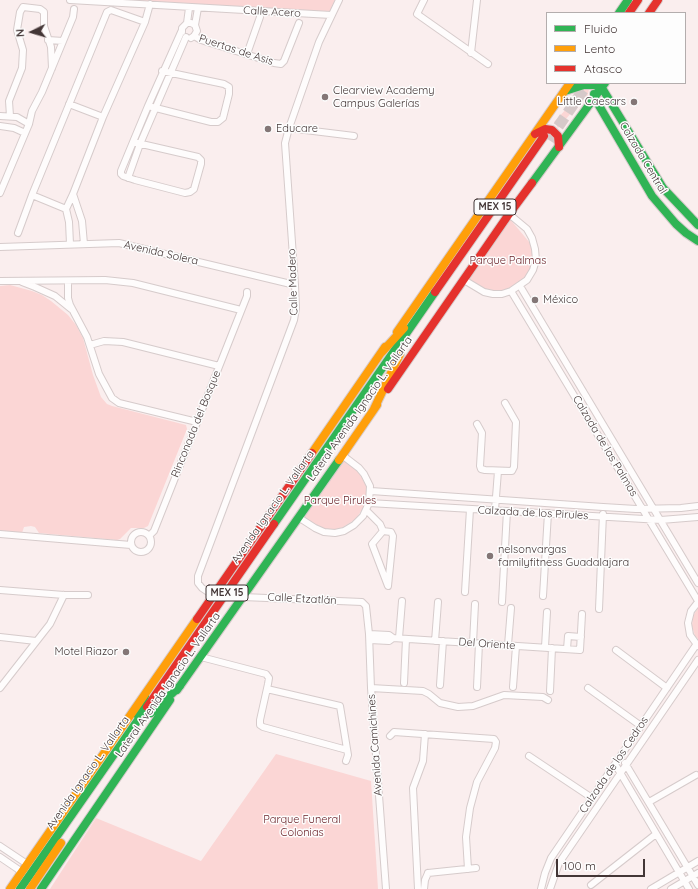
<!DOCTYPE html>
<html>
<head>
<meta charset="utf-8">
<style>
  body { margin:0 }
  #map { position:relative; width:698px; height:889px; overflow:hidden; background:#faeeee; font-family:Quicksand,sans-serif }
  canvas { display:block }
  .legend { position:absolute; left:546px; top:12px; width:140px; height:72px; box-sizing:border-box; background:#fdfdfd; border:1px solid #b3adad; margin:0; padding:5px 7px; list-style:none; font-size:12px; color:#433636 }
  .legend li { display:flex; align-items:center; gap:8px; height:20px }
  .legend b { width:20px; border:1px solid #b3adad }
  .north { position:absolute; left:12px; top:12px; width:40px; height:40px; -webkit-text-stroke:3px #fdfdfd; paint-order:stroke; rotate:265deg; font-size:11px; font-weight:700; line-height:16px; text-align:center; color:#433636 }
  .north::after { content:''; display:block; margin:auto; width:14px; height:18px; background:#433636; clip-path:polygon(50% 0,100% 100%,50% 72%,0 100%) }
  .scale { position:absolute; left:556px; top:859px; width:89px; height:18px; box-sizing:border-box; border:2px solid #433636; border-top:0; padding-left:5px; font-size:12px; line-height:14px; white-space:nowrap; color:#433636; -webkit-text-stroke:3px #fdfdfd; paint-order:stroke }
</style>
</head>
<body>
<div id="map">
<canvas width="698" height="889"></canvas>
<ul class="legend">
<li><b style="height:5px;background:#30b455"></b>Fluido</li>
<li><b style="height:5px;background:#ff9f0a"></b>Lento</li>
<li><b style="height:5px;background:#e5322d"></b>Atasco</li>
</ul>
<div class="north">N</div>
<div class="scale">100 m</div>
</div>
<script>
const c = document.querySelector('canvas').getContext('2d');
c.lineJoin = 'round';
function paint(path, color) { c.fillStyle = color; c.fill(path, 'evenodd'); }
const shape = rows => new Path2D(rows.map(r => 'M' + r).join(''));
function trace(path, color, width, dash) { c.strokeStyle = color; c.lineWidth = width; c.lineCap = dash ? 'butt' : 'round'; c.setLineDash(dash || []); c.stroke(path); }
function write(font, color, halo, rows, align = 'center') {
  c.font = font + ' Quicksand,sans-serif'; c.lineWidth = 3; c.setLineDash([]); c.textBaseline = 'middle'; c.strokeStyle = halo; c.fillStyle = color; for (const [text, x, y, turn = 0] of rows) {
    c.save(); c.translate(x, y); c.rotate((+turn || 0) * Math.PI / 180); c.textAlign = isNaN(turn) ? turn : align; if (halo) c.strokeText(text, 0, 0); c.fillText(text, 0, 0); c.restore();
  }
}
const green = shape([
  [103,0,335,0,329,13],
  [578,89,589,89,587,98,583,98,579,104,558,128,554,122,570,105,574,97,573,97],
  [509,218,530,243,533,256,529,273,519,284,509,289,498,292,485,290,467,279],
  [10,285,32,291,42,295,51,301,68,315,76,325,83,338,93,375,101,397,107,404,112,406,186,425,187,429,148,526,144,528,131,528,120,539,117,540,39,533,35,527,31,526,24,527,22,533,0,531,0,286],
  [342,459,358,471,368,489,364,506,356,519,343,527,335,530,325,529,301,517],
  [698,608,698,639,695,636,692,626,693,616],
  [276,754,371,781,378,889,50,889,96,818,201,861]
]);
const highwayTunnel = shape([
  [549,140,588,83]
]);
const street = shape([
  [70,0,331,15],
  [424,0,417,14,488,64],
  [187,23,189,8],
  [182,32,182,28,187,23,191,23,195,25],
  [194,36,201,40,274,63,281,64,284,61,299,23],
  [191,38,194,36,197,31,195,25,198,8],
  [48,40,63,41],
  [471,53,477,0],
  [247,54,260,17],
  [69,104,103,117],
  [148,106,211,122,218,122,223,118,229,94,229,87,224,84,162,71],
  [0,116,17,117,29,124],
  [10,116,9,101,22,68,23,50,17,30,20,12,23,7,40,9,44,12,44,26,51,47,52,68],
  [0,126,14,128,25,133],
  [289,128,354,136],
  [133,142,198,157,201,160,201,164,194,189,190,192,185,193,135,180,123,176,121,174,121,171,133,142,148,106,182,30],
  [128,178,140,144,186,37],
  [0,193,29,124,32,111,42,92,73,17,74,9],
  [73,194,82,221,84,244],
  [32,195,66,209],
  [18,233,32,195,107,12,111,10,145,22],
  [70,244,69,222,66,209,73,194,103,117,145,22,150,4],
  [0,247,119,243,295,285],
  [464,280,484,292,493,294,502,294,511,291,527,280,533,270,536,260,535,249,532,238,527,229,509,214],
  [0,281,105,280,133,283,241,310],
  [68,281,68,298,70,305,87,337,99,374,112,398,119,403,197,422],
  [22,282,35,287,55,296,71,309],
  [520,286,698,583],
  [511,291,698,601],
  [90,345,104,341,123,342,219,366],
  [477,424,482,433,480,466,481,469,485,470,512,471,514,467,516,422,505,403],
  [371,491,603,507,636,509,681,508,698,506],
  [369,503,661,520,698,517],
  [366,510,380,524,383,531],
  [495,510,498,471],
  [298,517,315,528,324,532,335,533,344,531,354,525,363,516,369,503,370,486,364,474,359,468,342,455],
  [383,531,391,532,393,536,388,586,372,544,383,531],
  '131 542a10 10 0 1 1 20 0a10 10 0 1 1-20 0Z',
  [0,534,131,545],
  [149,536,154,531,247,296,247,292],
  [0,590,64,595,88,595],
  [465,592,470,509],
  [214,596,202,588,198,583,198,576,294,320,296,308,295,285,285,143,289,128,319,42,339,0],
  [543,596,548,513],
  [243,597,362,602,366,606,369,634,371,688,386,889],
  [502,602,507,511],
  [698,602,691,611,688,623,690,635,698,646],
  [599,609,603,514],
  [369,634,389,635,393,638],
  [0,637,36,641],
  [393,638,580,650,582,614],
  [399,638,402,601],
  [370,640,389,641,393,638],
  [435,641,438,602],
  [473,643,475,604],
  [508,645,511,608],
  [545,647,547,612],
  [567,649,568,636,581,637],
  [616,650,667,688],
  [201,657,266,674,269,678,268,684,260,720,260,725,263,727,347,750],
  [404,683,406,639],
  [440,685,443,641],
  [477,687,479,643],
  [513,687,516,646],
  [0,688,50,624,64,595],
  [371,688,423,691,429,694,440,703,458,707,473,706,504,695,543,697,548,700],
  [588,688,641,726],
  [267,689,340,706,348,755,346,761],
  [550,691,552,648],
  [390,736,394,732,494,739,496,742,495,748,477,782,470,808,466,837,468,869],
  [529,756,592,798],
  [625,763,698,885],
  [615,764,689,889],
  [649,802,696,775],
  [0,846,27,864],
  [0,857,22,872],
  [428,873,476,868],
  [591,885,656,834],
  [418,889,413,788,423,761,425,734],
  [424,889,425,880,428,873],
  [541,889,545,873,551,858,696,645],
  [550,889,559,863,698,660],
  [651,889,698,861],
  [671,889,698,873]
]);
const fast = shape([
  [619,13,628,0],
  [565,91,584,85,594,85,602,88,663,188,698,225],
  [594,94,594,97,652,196,676,224,686,233,698,241],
  [532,183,605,83],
  [274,524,435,292],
  [177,690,339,460],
  [151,713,180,686],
  [136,714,145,696],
  [20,889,147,707],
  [41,889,170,700]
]);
const slow = shape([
  [397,332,570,83],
  [382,352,404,328],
  [374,409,400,354],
  [312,453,385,347],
  [339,460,377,405],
  [10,889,197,619],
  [30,889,61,843]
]);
const jam = shape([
  [629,13,638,0],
  [649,13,658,0],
  [535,134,545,129,552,130,558,136,559,147],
  [435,292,544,136],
  [388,389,509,214,532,183],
  [197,619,312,453],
  [147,707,274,524]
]);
const markers = [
  [325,97,4,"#837676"],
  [634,102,4,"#837676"],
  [268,129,4,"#837676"],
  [535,300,4,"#837676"],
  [490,556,4,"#837676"],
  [126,652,4,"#837676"]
];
const shields = [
  [495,207,42],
  [227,593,42]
];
const shieldNames = [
  ["MEX 15",495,207],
  ["MEX 15",227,593]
];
const streetNames = [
  ["Calle Acero",272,12,3],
  ["Puertas de Asis",236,50,18],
  ["Calzada Central",643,158,59],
  ["Avenida Solera",161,253,13],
  ["Calle Madero",293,282,-92],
  ["Lateral Avenida Ignacio L. Vallarta",360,409,-55],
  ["Rinconada del Bosque",196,424,-68],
  ["Calzada de las Palmas",605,446,59],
  ["Avenida Ignacio L. Vallarta",273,507,-55],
  ["Calzada de los Pirules",533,513,3],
  ["Calle Etzatlán",302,599,3],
  ["Del Oriente",487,644,4],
  ["Lateral Avenida Ignacio L. Vallarta",168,685,-55],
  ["Avenida Camichines",375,745,-94],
  ["Calzada de los Cedros",614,765,-56],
  ["Avenida Ignacio L. Vallarta",88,773,-55]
];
const poiNames = [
  ["Clearview Academy",333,91],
  ["Campus Galerías",333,104],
  ["Little Caesars",626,102,"right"],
  ["Educare",276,129],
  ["México",543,300],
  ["nelsonvargas",498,550],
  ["familyfitness Guadalajara",498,563],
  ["Motel Riazor",118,652,"right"]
];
const parkNames = [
  ["Parque Palmas",508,261],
  ["Parque Pirules",340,501],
  ["Parque Funeral",302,820],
  ["Colonias",302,833]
];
paint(green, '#fbd6d5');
trace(highwayTunnel, '#d5c9c9', 11, [11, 5.5]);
trace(street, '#d6cbcb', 8);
trace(fast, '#d6cbcb', 10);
trace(slow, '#d6cbcb', 10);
trace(jam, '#d6cbcb', 10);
trace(street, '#fefcfc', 6);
trace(fast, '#30b455', 8);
trace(slow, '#ff9f0a', 8);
trace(jam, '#e5322d', 8);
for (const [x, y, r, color] of markers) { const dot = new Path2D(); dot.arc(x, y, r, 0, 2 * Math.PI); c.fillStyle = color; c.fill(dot); trace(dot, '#fdfdfd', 1.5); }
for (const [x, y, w] of shields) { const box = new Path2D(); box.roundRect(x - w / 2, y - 8, w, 16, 3); c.fillStyle = '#fdfdfd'; c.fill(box); trace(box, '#433636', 1); }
write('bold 10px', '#433636', null, shieldNames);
write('11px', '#433636', '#fdfdfd', streetNames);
write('11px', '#433636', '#fdfdfd', poiNames, 'left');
write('11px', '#671c23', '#fdfdfd', parkNames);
</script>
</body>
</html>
